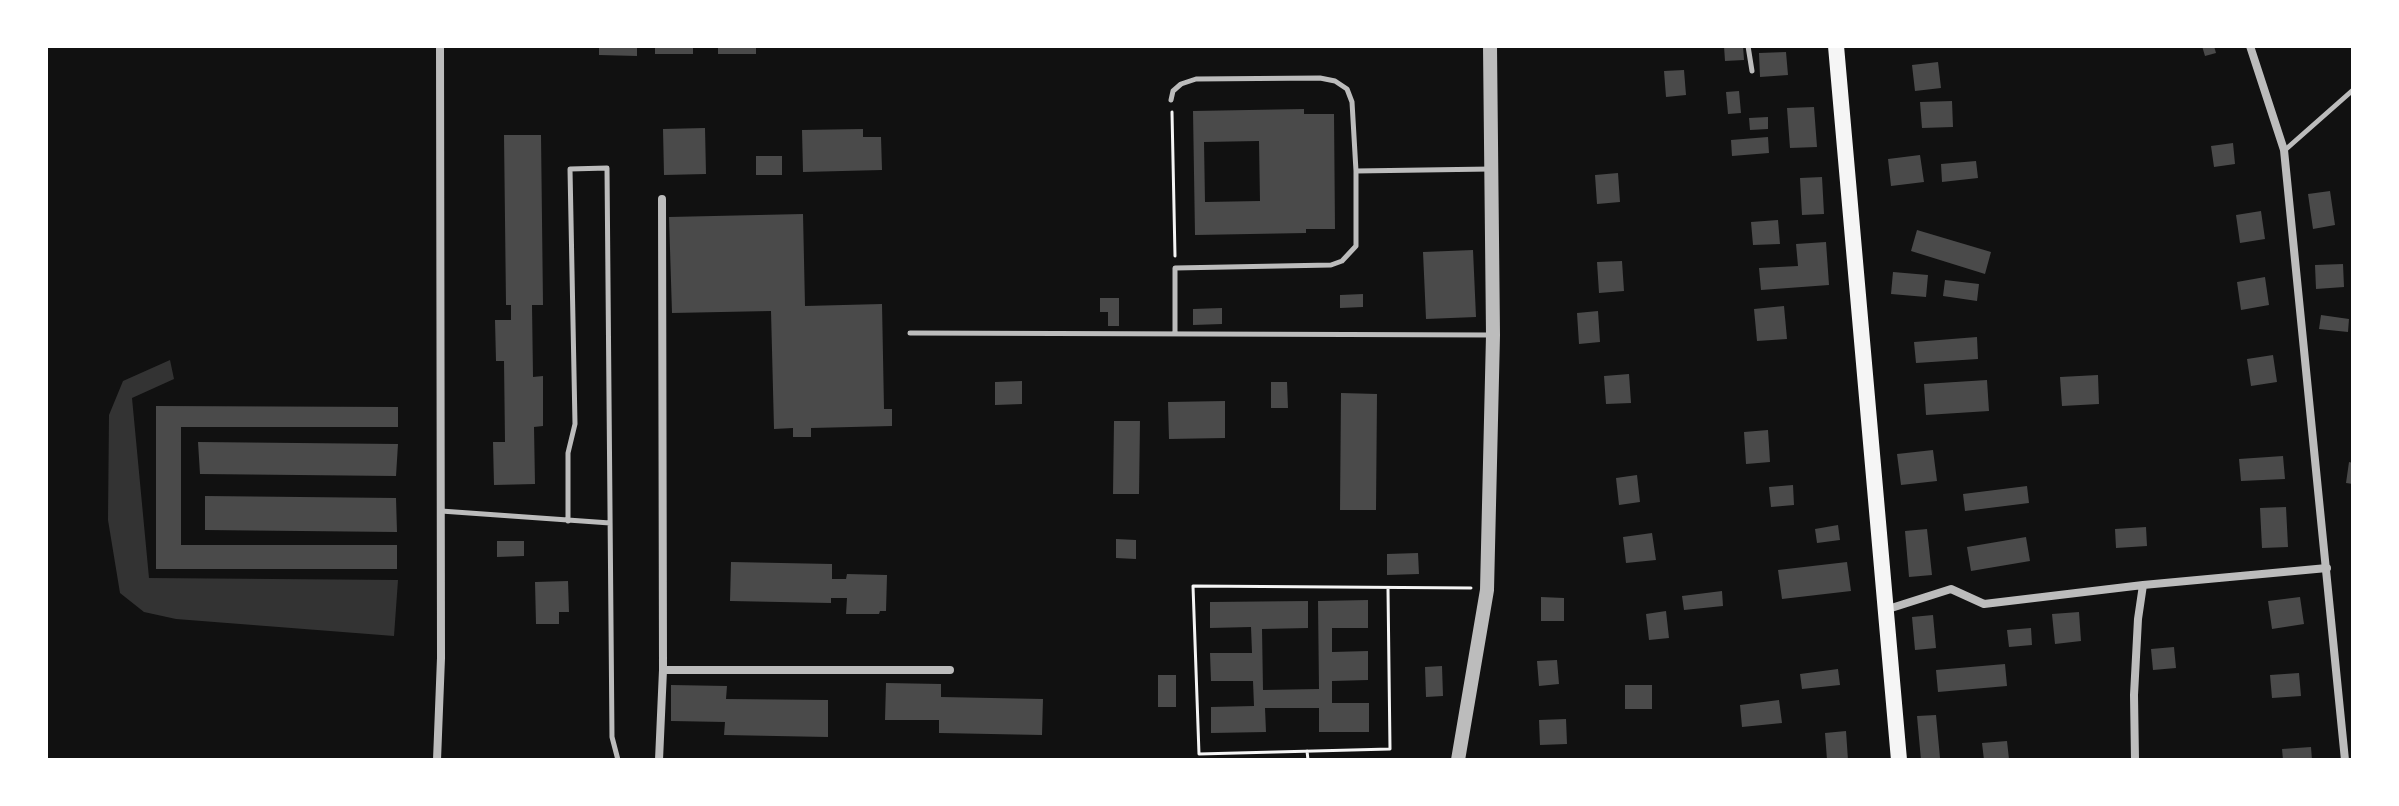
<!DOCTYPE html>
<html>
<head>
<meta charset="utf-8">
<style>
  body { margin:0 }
  #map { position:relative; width:2399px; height:806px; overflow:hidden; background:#111; font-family:Mulish,sans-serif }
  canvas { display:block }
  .frame { position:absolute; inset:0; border:48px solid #fff; pointer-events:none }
</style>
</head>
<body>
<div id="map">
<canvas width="2399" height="806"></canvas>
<div class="frame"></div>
</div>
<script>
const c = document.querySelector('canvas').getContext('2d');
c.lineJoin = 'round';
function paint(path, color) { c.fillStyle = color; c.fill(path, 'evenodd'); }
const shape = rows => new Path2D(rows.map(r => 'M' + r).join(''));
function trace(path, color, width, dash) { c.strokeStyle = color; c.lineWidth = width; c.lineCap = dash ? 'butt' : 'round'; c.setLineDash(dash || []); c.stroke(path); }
const water = shape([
  [170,360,174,379,132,398,149,578,398,580,394,636,176,619,144,612,120,593,108,520,109,415,123,381]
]);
const building = shape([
  [599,46,637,46,637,56,599,55],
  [655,46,693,46,693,54,655,54],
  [718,46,756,46,756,54,718,54],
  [1724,46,1743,46,1744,60,1725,61],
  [2202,46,2214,46,2216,53,2205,56],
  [1786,52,1788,75,1760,77,1759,53],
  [1938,62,1941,88,1915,91,1912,65],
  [1684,70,1686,95,1666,97,1664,71],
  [1739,91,1741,113,1728,114,1726,92],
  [1952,101,1953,127,1922,128,1920,102],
  [1814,107,1817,147,1790,148,1787,108],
  [1304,109,1304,114,1334,114,1335,229,1306,229,1306,233,1195,235,1193,111],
  [1259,141,1260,201,1205,202,1204,142],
  [1768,117,1768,129,1750,130,1749,118],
  [705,128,706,174,664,175,663,129],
  [863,129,863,137,881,137,882,170,803,172,802,130],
  [504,135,541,135,543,305,532,305,533,377,543,376,543,426,534,427,535,484,494,485,493,442,505,442,504,361,496,361,495,320,511,320,511,305,506,305],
  [1768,137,1769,153,1732,156,1731,140],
  [2233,143,2235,164,2214,167,2211,146],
  [1920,155,1924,182,1891,186,1888,159],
  [756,156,782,156,782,175,756,175],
  [1976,161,1978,178,1942,182,1941,164],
  [1618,173,1620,202,1597,204,1595,175],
  [1822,177,1824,214,1802,215,1800,178],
  [2330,191,2335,225,2313,229,2308,194],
  [2261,211,2265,239,2240,243,2236,215],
  [803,214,805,306,882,304,884,409,892,409,892,426,811,428,811,437,793,437,793,428,774,429,771,311,672,313,669,217],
  [1778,220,1780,244,1753,245,1751,222],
  [1917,230,1991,252,1985,274,1911,251],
  [1826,242,1829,285,1761,290,1759,268,1798,266,1796,244],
  [1473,250,1476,317,1426,319,1423,252],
  [1622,261,1624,291,1599,293,1597,262],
  [2343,264,2344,287,2316,289,2315,265],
  [1893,272,1928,275,1926,297,1891,294],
  [2265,277,2269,305,2241,310,2237,282],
  [1945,280,1979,284,1977,301,1943,296],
  [1363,294,1363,307,1340,308,1340,295],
  [1100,298,1119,298,1119,326,1108,326,1108,312,1100,312],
  [1784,306,1787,339,1757,341,1754,309],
  [1222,308,1222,324,1193,325,1193,309],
  [1598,311,1600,342,1579,344,1577,313],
  [2321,315,2349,319,2348,332,2319,329],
  [1977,337,1978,359,1916,363,1914,342],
  [2273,355,2277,382,2251,386,2247,359],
  [1629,374,1631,403,1606,404,1604,376],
  [2098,375,2099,404,2062,406,2060,377],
  [1987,380,1989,411,1926,415,1924,384],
  [1022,381,1022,404,995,405,995,382],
  [1271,382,1287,382,1288,408,1271,408],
  [1341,393,1377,394,1376,510,1340,510],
  [1225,401,1225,438,1169,439,1168,402],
  [156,406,398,407,398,427,181,427,181,545,397,545,397,569,156,569],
  [1114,421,1140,421,1139,494,1113,494],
  [1768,430,1770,462,1746,464,1744,432],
  [198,442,398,444,396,476,200,474],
  [1933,450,1937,481,1901,485,1897,454],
  [2283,456,2285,479,2241,481,2239,459],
  [2349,462,2353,463,2353,484,2346,483],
  [1637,475,1640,502,1619,505,1616,478],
  [1793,485,1794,505,1771,507,1769,487],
  [2027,486,2029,503,1965,511,1963,494],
  [205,496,396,498,397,532,205,530],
  [2286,507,2288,547,2262,548,2260,508],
  [1838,525,1840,540,1817,543,1815,529],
  [2146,527,2147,546,2116,548,2115,529],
  [1927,529,1932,575,1909,577,1905,531],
  [1652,533,1656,560,1626,563,1623,537],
  [2026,537,2030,561,1971,571,1967,547],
  [1116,539,1136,540,1136,559,1116,558],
  [497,541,524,541,524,556,497,557],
  [1418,553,1419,574,1387,575,1387,554],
  [731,562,832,564,832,579,846,579,847,574,887,575,886,611,880,611,879,614,846,614,847,598,831,598,831,603,730,601],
  [1847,562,1851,591,1782,599,1778,570],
  [568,581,569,612,559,612,559,624,536,624,535,582],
  [1722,591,1723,606,1684,610,1682,596],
  [1541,597,1564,598,1564,621,1541,621],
  [2300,597,2304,624,2272,629,2268,601],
  [1368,600,1368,628,1332,628,1332,652,1368,651,1368,680,1332,681,1332,703,1369,703,1369,732,1319,732,1319,708,1265,708,1266,732,1211,733,1211,707,1254,706,1253,681,1211,681,1210,653,1252,653,1251,627,1210,628,1210,602,1308,601,1308,628,1262,629,1263,690,1319,689,1318,601],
  [1666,611,1669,638,1649,640,1646,614],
  [2079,612,2081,641,2055,644,2052,614],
  [1933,615,1936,648,1915,650,1912,617],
  [2031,628,2032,645,2009,647,2007,630],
  [2174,647,2176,668,2153,670,2151,649],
  [1557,660,1559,684,1539,686,1537,661],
  [2005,664,2007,686,1938,692,1936,670],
  [1442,666,1443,696,1426,697,1425,667],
  [1838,669,1840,685,1802,689,1800,674],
  [2299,673,2301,696,2272,698,2270,675],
  [1158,675,1176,675,1176,707,1158,707],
  [886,683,941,684,941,697,1043,699,1042,735,939,733,939,720,885,720],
  [671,685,727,686,726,699,828,700,828,737,724,735,725,722,671,721],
  [1625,685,1652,685,1652,709,1625,709],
  [1779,700,1782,723,1742,727,1740,705],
  [1936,715,1940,758,1921,760,1917,716],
  [1566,719,1567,744,1540,745,1539,720],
  [1846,731,1848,760,1827,760,1825,733],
  [2007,741,2009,759,1984,760,1982,743],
  [2311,747,2312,760,2283,760,2282,749]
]);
const path = shape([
  [1172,112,1175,256],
  [1388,589,1390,749,1199,754,1193,586,1471,588],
  [1307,751,1308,760]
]);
const service = shape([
  [1748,46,1752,71],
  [1171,100,1173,91,1181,84,1196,79,1320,78,1335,81,1347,89,1352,102,1356,171],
  [2285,150,2353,90],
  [910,333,1492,335],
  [1175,333,1175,268,1331,265,1342,261,1356,246,1356,171,1491,169],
  [441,511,610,523],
  [568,521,568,453,575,424,570,169,607,168,612,737,618,760]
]);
const minor = shape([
  [2250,46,2284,150,2345,760],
  [1885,610,1951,589,1984,604,2143,585,2327,568],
  [663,670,950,670],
  [437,760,441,658,440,46],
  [659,760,663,670,662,199],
  [2135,760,2134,695,2138,619,2143,585]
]);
const tertiary = shape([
  [1458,760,1487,590,1493,335,1490,46]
]);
const secondary = shape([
  [1836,46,1899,760]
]);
paint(water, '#333');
paint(building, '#4a4a4a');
trace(path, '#f5f5f5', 3);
trace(service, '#bcbcbc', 5);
trace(minor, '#bcbcbc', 8);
trace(tertiary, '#bcbcbc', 14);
trace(secondary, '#f5f5f5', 16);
</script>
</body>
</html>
